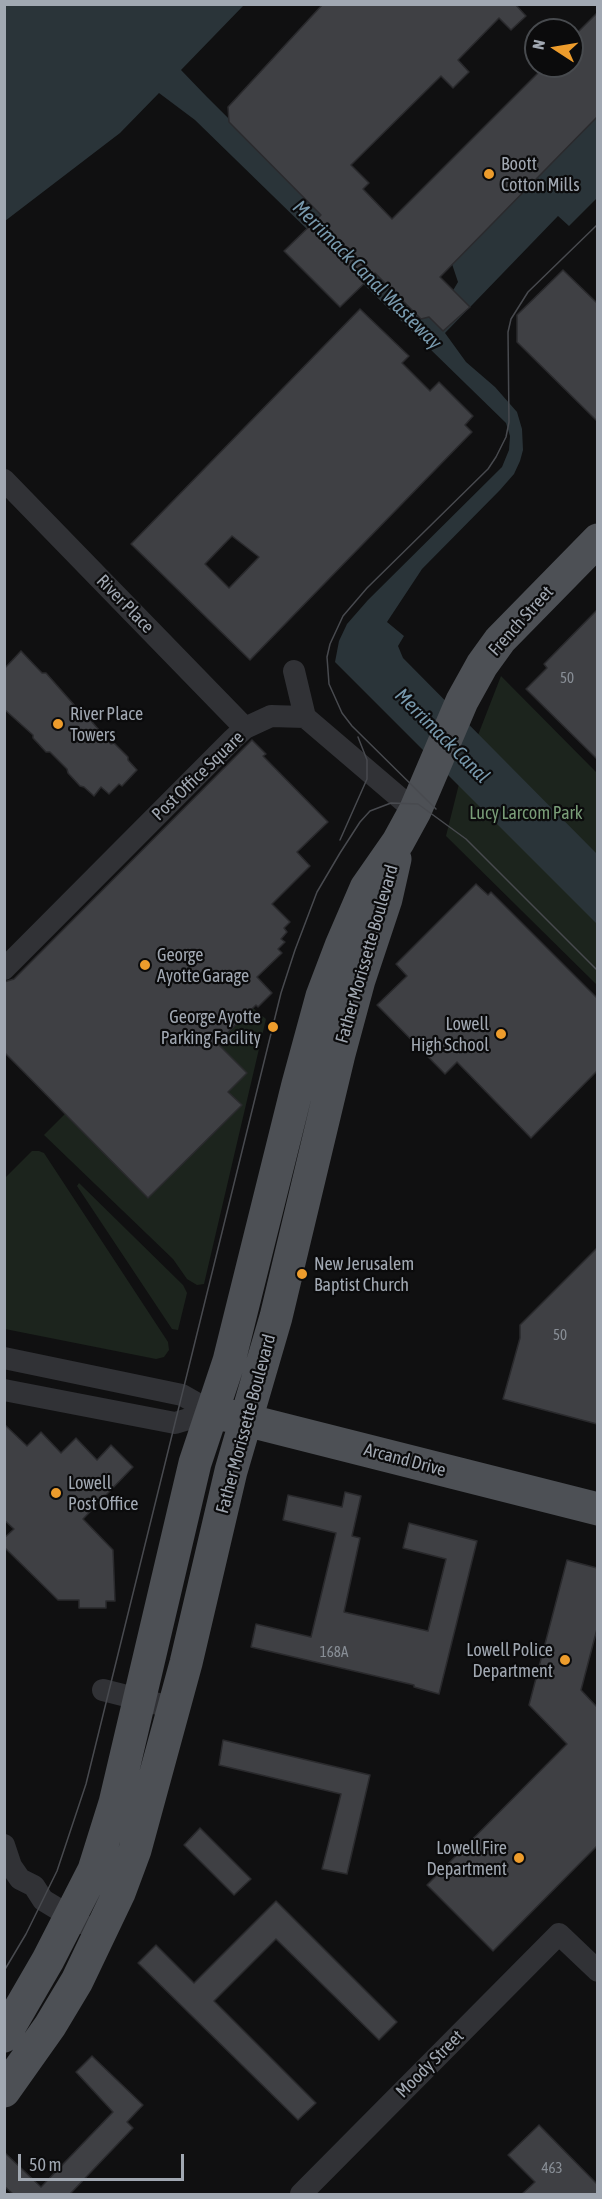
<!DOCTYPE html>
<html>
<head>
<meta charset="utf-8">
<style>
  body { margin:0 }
  #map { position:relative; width:602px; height:2199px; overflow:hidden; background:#101011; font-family:"Asap Condensed",sans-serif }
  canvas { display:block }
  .frame { position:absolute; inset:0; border:6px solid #a1a8b2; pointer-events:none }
  .north { position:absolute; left:524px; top:18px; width:60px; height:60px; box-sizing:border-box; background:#0b0b0c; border:2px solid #474a4e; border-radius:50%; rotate:282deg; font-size:16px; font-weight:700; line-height:24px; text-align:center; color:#a1a8b2 }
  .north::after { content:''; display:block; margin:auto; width:21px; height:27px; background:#ed9c2c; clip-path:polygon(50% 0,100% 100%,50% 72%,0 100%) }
  .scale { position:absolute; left:18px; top:2154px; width:166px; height:27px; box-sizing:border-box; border:3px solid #a1a8b2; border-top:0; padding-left:8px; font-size:18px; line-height:21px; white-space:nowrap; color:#a1a8b2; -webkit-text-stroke:4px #0b0b0c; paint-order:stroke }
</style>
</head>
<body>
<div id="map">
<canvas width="602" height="2199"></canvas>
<div class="frame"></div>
<div class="north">N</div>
<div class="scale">50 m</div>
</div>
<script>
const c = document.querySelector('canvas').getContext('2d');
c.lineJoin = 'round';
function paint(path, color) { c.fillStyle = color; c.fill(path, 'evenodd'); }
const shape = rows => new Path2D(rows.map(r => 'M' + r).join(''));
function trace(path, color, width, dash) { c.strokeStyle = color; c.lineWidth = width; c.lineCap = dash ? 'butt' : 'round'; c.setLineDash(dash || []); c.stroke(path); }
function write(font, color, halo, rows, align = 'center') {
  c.font = font + ' "Asap Condensed",sans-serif'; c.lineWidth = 4.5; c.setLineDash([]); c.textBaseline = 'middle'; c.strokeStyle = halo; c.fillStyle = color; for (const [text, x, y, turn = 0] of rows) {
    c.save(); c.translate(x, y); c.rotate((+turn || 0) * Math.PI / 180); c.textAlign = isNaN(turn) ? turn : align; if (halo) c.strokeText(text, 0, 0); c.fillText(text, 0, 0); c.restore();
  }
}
const green = shape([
  [501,676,597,773,597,985,446,836,459,784],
  [253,1008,266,1019,204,1284,197,1285,187,1279,173,1259,44,1135,65,1114,148,1198,241,1106,228,1092,247,1073,217,1043],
  [32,1151,39,1151,44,1153,168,1342,169,1350,164,1357,156,1359,5,1329,5,1178],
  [79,1183,183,1285,187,1293,178,1330,172,1329,77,1186]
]);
const water = shape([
  [5,5,244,5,181,70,207,97,426,315,439,314,458,282,452,264,597,117,597,198,569,226,558,216,445,333,466,362,495,387,517,412,522,429,523,450,520,461,514,474,500,490,422,569,387,622,404,636,398,646,403,658,597,854,597,924,335,662,339,641,347,624,368,600,502,467,509,450,510,436,506,423,195,120,159,93,120,133,5,221]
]);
const building = shape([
  [323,4,515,4,526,16,511,30,499,18,458,60,469,72,453,88,441,76,351,165,369,183,363,189,392,219,545,66,572,66,572,38,597,13,597,117,440,277,470,307,443,331,429,317,421,319,375,273,340,307,284,251,321,215,229,122,228,107,323,4],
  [563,270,597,303,597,421,517,342,517,315,563,270],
  [360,309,409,356,402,363,430,391,439,382,473,416,465,425,472,432,250,660,131,544,360,309],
  [232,536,259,557,229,588,205,564,232,536],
  [597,610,597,759,526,689,547,668,544,664,597,610],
  [21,651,42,673,46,673,76,707,80,708,111,744,114,743,128,757,128,760,137,770,122,786,119,784,109,794,101,787,94,796,84,787,80,786,68,773,67,769,50,752,46,752,33,738,33,735,4,709,4,669,21,651],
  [252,740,266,754,263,756,328,822,297,852,310,866,272,904,290,922,284,928,287,932,281,939,285,942,278,949,282,953,257,977,272,993,258,1007,256,1005,217,1043,247,1073,228,1092,242,1105,148,1198,4,1052,4,982,14,979,252,740],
  [476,884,488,895,491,892,597,998,597,1071,531,1138,457,1062,445,1074,377,1005,407,976,396,964,476,884],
  [597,1248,597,1424,503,1399,520,1338,520,1325,597,1248],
  [4,1424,27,1446,41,1432,61,1453,76,1438,97,1460,111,1445,133,1467,83,1519,113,1550,115,1601,106,1601,106,1608,79,1608,79,1600,58,1600,4,1547,4,1538,14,1529,4,1520,4,1424],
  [345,1492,361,1496,352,1536,360,1538,344,1612,428,1631,446,1559,403,1548,409,1523,477,1541,439,1694,414,1687,414,1685,251,1647,256,1624,311,1637,336,1533,283,1520,288,1495,342,1507,345,1492],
  [567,1560,597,1568,597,1629,581,1690,597,1707,597,1846,493,1951,427,1885,567,1744,529,1705,567,1560],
  [223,1740,370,1775,347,1874,322,1869,341,1794,219,1765,223,1740],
  [200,1828,251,1879,234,1895,184,1845,200,1828],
  [276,1901,397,2022,379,2040,276,1939,214,2001,316,2103,298,2120,138,1963,156,1945,194,1983,276,1901],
  [92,2056,143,2105,127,2122,133,2128,70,2194,13,2194,4,2186,4,2152,41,2187,113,2112,76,2072,92,2056],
  [539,2125,597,2184,597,2194,522,2194,535,2182,508,2155,539,2125]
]);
const street = shape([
  [4,480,245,728],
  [294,671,305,717],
  [4,969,233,739,245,728,271,716,305,717,415,811],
  [4,1358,182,1395,212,1412],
  [4,1390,175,1423,212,1412],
  [103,1690,174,1708],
  [4,1845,11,1866,20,1879,34,1886,43,1900,81,1923],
  [301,2194,559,1934,598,1971]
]);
const primary = shape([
  [226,1415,598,1509],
  [4,2036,48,1960,94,1870,115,1803,195,1463,229,1361,298,1084,322,996,341,946,366,888,398,842,415,811,462,701,482,665,500,640,598,540],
  [4,2091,50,2026,77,1981,119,1893,135,1850,186,1663,231,1471,276,1317,339,1054,359,980,386,899,395,859]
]);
const tram = shape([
  [436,809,352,726,342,713,329,684,327,657,330,644,343,616,367,588,488,469,496,457,506,437,509,422,508,332,511,319,528,292,598,224],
  [340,840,367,779,367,760,358,737],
  [4,1971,26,1934,57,1871,86,1784,281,993,295,950,317,892,340,853,360,822,370,811,391,803,418,804,466,839,598,971]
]);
const markers = [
  [489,174,6,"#ed9c2c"],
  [58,724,6,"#ed9c2c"],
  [145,965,6,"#ed9c2c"],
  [273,1027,6,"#ed9c2c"],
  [501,1034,6,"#ed9c2c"],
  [302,1274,6,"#ed9c2c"],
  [56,1493,6,"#ed9c2c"],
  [565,1660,6,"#ed9c2c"],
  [519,1858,6,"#ed9c2c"]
];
const numberNames = [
  ["50",567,678],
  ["50",560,1335],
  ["168A",334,1652],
  ["463",552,2168]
];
const poiNames = [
  ["Boott",501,164],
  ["Cotton Mills",501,185],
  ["River Place",70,714],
  ["Towers",70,735],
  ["George",157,955],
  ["Ayotte Garage",157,976],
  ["George Ayotte",261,1017,"right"],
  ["Parking Facility",261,1038,"right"],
  ["Lowell",489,1024,"right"],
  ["High School",489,1045,"right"],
  ["New Jerusalem",314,1264],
  ["Baptist Church",314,1285],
  ["Lowell",68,1483],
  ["Post Office",68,1504],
  ["Lowell Police",553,1650,"right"],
  ["Department",553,1671,"right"],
  ["Lowell Fire",507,1848,"right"],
  ["Department",507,1869,"right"]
];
const streetNames = [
  ["River Place",125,604,46],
  ["French Street",521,621,-48],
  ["Post Office Square",198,776,-44],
  ["Father Morissette Boulevard",367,954,-74],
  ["Father Morissette Boulevard",246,1424,-75],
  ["Arcand Drive",405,1460,15],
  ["Moody Street",430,2064,-45]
];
const parkNames = [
  ["Lucy Larcom Park",526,813]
];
const waterNames = [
  ["Merrimack Canal Wasteway",367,275,45],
  ["Merrimack Canal",442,736,45]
];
paint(green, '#1c241d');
paint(water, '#2a3439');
paint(building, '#3f4044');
trace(building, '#2a2a2d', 1.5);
trace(street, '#313236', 22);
trace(primary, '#4d5055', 33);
trace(tram, '#484a4f', 1.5);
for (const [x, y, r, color] of markers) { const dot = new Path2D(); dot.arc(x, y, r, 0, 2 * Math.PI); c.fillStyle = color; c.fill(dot); trace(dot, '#0b0b0c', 2); }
write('15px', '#888e96', null, numberNames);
write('18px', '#a1a8b2', '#0b0b0c', poiNames, 'left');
write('18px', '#a1a8b2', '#0b0b0c', streetNames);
write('18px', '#799d78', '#0b0b0c', parkNames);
write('italic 20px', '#7899ad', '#0b0b0c', waterNames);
</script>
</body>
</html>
